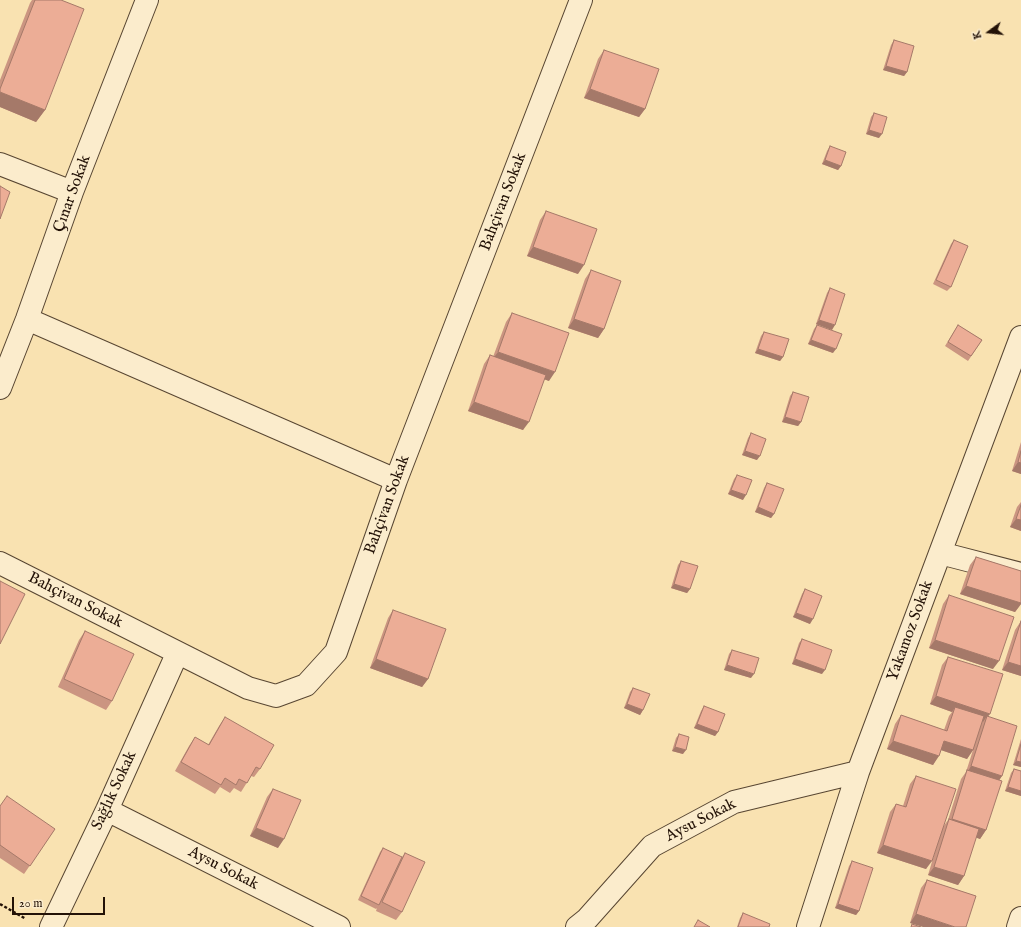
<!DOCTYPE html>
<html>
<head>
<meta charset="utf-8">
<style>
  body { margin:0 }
  #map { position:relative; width:1021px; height:927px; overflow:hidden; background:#f9e2b1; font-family:"IM FELL English",serif }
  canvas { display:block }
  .north { position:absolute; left:969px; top:12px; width:40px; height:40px; -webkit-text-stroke:3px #fbeccc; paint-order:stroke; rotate:255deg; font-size:11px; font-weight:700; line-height:16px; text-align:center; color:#231207 }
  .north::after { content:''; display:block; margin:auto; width:14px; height:18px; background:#231207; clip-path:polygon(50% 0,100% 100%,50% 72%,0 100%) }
  .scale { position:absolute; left:12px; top:897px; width:93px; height:18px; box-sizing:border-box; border:2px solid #231207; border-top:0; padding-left:5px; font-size:12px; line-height:14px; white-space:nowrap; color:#231207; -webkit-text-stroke:3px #fbeccc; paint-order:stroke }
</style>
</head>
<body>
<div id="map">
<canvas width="1021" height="927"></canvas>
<div class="north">K</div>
<div class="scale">20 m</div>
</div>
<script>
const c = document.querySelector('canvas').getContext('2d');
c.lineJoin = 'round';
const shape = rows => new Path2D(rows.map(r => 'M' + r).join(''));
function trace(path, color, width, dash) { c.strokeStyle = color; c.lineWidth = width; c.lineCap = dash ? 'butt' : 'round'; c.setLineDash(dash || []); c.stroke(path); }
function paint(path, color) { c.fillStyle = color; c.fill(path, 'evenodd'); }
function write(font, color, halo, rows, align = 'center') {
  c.font = font + ' "IM FELL English",serif'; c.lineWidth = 3; c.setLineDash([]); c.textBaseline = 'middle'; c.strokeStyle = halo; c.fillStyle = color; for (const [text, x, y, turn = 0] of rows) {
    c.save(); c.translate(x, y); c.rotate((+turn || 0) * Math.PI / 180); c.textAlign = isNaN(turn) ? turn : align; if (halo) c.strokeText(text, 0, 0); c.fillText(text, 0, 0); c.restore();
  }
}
const path = shape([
  [0,904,26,919]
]);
const street = shape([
  [0,164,72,192],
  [27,319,396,480],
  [0,388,27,319,72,192,147,0],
  [940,553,1021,574],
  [0,563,248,688,276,696,306,685,336,652,396,480,581,0],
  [107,810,339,927],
  [51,927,107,810,177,654],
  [577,927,587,919,652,846,734,802,858,772],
  [808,927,858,772,1021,337],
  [1018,927,1021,918]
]);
const wall = shape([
  [32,0,61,0,45,110,36,122,0,107,0,80,30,3],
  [894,40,907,72,904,76,883,70,891,45],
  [604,50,645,109,639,117,584,98,598,59],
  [874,113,879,138,866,134,871,117],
  [830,146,841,166,838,170,822,164,827,151],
  [546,211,578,274,527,256,540,220],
  [954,240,951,287,947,291,933,284,951,244],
  [591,270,604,329,598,338,568,328,585,279],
  [830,288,832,330,816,324,827,293],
  [512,313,549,381,544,379,523,430,468,411,484,364,490,355,493,357,506,322],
  [817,325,833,353,808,344,814,329],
  [958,325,982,340,968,361,945,346],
  [764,332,783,357,780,361,755,353,761,336],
  [793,392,801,422,798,426,782,422,790,396],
  [751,433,757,460,742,455,748,438],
  [1021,442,1021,474,1012,471],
  [737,475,743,500,728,494,734,479],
  [767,483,774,514,771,518,755,512,764,488],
  [1021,502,1021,531,1010,527,1017,507],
  [976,557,1021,571,1021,604,1015,612,960,594,970,565],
  [681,561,690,589,687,593,671,588,678,565],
  [805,589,810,624,793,617,802,594],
  [949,595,993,669,929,648,943,604],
  [393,610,428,679,422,687,370,668,388,618],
  [1021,621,1021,676,1002,670,1015,630],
  [85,631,112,701,106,710,58,687,79,640],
  [802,639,822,674,792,664,799,643],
  [732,650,751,678,724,670,729,654],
  [948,657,988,717,1002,776,999,780,986,830,980,839,976,837,964,876,958,885,928,875,937,845,926,869,877,853,890,812,896,804,903,806,910,784,916,776,943,827,948,820,961,779,966,772,973,750,967,759,941,750,933,765,887,749,895,724,901,715,944,730,949,716,952,712,930,704,942,665],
  [633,688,643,710,640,715,624,708,630,692],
  [704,706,718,732,715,736,694,728,701,711],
  [225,717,260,769,254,777,251,776,241,792,234,788,230,793,220,787,215,794,175,771,189,746,195,737,208,745,219,726],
  [679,734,683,754,672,751,676,738],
  [1021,739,1021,767,1013,765],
  [1014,769,1021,771,1021,796,1005,791,1011,773],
  [273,789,278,848,250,836,267,797],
  [0,806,55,829,24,874,0,858],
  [383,848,402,857,405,853,402,912,396,920,376,911,377,908,376,909,358,900,380,852],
  [852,861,859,911,856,915,835,908,849,866],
  [927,880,976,896,910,923,921,888],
  [743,913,769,927,737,927,740,918]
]);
const shadedWall = shape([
  [886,66,907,72,904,76,883,70],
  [590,89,645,109,639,117,584,98],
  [0,92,45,110,36,122,0,107],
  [869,130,882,134,879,138,866,134],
  [825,160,841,166,838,170,822,164],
  [533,247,584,265,578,274,527,256],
  [574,319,604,329,598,338,568,328],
  [819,320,835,325,832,330,816,324],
  [811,340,836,349,833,353,808,344],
  [758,349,783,357,780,361,755,353],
  [498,352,555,372,549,381,492,360],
  [474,402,529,422,523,430,468,411],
  [785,417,801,422,798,426,782,422],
  [745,451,760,456,757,460,742,455],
  [1018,462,1021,463,1021,474,1012,471],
  [731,490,746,495,743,500,728,494],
  [758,507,774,514,771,518,755,512],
  [1016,519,1021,520,1021,531,1010,527],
  [674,584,690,589,687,593,671,588],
  [966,586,1021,603,1021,604,1015,612,960,594],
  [796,613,813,619,810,624,793,617],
  [935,640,999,661,993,669,929,648],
  [376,659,428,679,422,687,370,668],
  [795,659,825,670,822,674,792,664],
  [1008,662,1021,666,1021,676,1002,670],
  [727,665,754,674,751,678,724,670],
  [936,696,990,714,986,719,987,716,983,722,953,712,955,707,952,712,930,704],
  [627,704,643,710,640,715,624,708],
  [697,724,718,732,715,736,694,728],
  [893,741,939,756,933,765,887,749],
  [944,741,973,750,967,759,938,749],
  [675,747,686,750,683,754,672,751],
  [1016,761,1021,762,1021,767,1013,765],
  [971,766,1002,776,996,785,967,773],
  [1008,787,1021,791,1021,796,1005,791],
  [952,819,986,830,980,839,946,827],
  [256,828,284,839,278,848,250,836],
  [883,845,932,861,926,869,877,853],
  [934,867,964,876,958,885,928,875],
  [838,904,859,911,856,915,835,908],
  [916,914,955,927,923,927,910,923]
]);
const building = shape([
  [35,0,61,0,84,9,45,110,0,92,0,89,35,0],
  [894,40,914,46,907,72,886,66,894,40],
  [604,50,659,69,645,109,590,89,604,50],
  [874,113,887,117,882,134,869,130,874,113],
  [830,146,846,152,841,166,825,160,830,146],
  [0,186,10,192,0,219,0,186],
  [546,211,597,229,584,265,533,247,546,211],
  [954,240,968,246,951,287,936,280,954,240],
  [591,270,621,281,604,329,574,319,591,270],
  [830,288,845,294,835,325,819,320,830,288],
  [512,313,569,333,555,372,498,352,512,313],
  [817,325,842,334,836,349,811,340,817,325],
  [958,325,982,340,971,356,948,342,958,325],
  [764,332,789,339,783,357,758,349,764,332],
  [490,355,546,375,529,422,474,402,490,355],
  [793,392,809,397,801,422,785,417,793,392],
  [751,433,766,439,760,456,745,451,751,433],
  [1021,451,1021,463,1018,462,1021,451],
  [737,475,752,480,746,495,731,490,737,475],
  [767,483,784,489,774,514,758,507,767,483],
  [1021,505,1021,520,1016,519,1021,505],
  [976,557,1021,571,1021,603,966,586,976,557],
  [681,561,698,566,690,589,674,584,681,561],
  [0,581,25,594,0,644,0,581],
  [805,589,822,596,813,619,796,613,805,589],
  [949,595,1014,617,999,661,935,640,949,595],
  [393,610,446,629,428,679,376,659,393,610],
  [1021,621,1021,666,1008,662,1021,621],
  [85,631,134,654,112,701,64,679,85,631],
  [802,639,832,650,825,670,795,659,802,639],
  [732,650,759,658,754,674,727,665,732,650],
  [948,657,1003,674,990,714,936,696,948,657],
  [633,688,650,694,643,710,627,704,633,688],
  [704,706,725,714,718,732,697,724,704,706],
  [955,707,984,716,973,750,944,741,939,756,893,741,901,715,947,731,955,707],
  [987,716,1017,726,1002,776,971,766,987,716],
  [225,717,274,745,260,769,256,767,247,783,239,779,236,785,225,778,221,785,181,762,195,737,209,745,225,717],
  [679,734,689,737,686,750,675,747,679,734],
  [1021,744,1021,762,1016,761,1021,744],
  [1014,769,1021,771,1021,791,1008,787,1014,769],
  [967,770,1002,781,986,830,952,819,967,770],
  [916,776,956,789,932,861,883,845,896,804,906,807,916,776],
  [273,789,301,800,284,839,256,828,273,789],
  [7,796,55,829,30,866,0,845,0,806,7,796],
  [949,819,979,829,964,876,934,867,949,819],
  [383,848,402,857,379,905,361,896,383,848],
  [405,853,425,862,402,912,382,902,405,853],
  [852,861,873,868,859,911,838,904,852,861],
  [927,880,976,896,966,927,955,927,916,914,927,880],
  [743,913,770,924,769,927,738,927,743,913],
  [698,920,710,927,694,927,698,920],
  [912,924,921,927,911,927,912,924]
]);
const streetNames = [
  ["Çınar Sokak",73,194,-70],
  ["Bahçivan Sokak",504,202,-69],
  ["Bahçivan Sokak",388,505,-70],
  ["Bahçivan Sokak",75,601,27],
  ["Yakamoz Sokak",911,631,-70],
  ["Sağlık Sokak",115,791,-65],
  ["Aysu Sokak",701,821,-27],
  ["Aysu Sokak",223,869,27]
];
trace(street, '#584632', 24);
trace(path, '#231207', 2.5, [3, 2]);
trace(street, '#fbeccc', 22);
paint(wall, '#cb9581');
paint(shadedWall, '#a57969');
paint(building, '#ecad96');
trace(building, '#a57969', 1);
write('16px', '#231207', '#fbeccc', streetNames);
</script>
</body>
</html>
